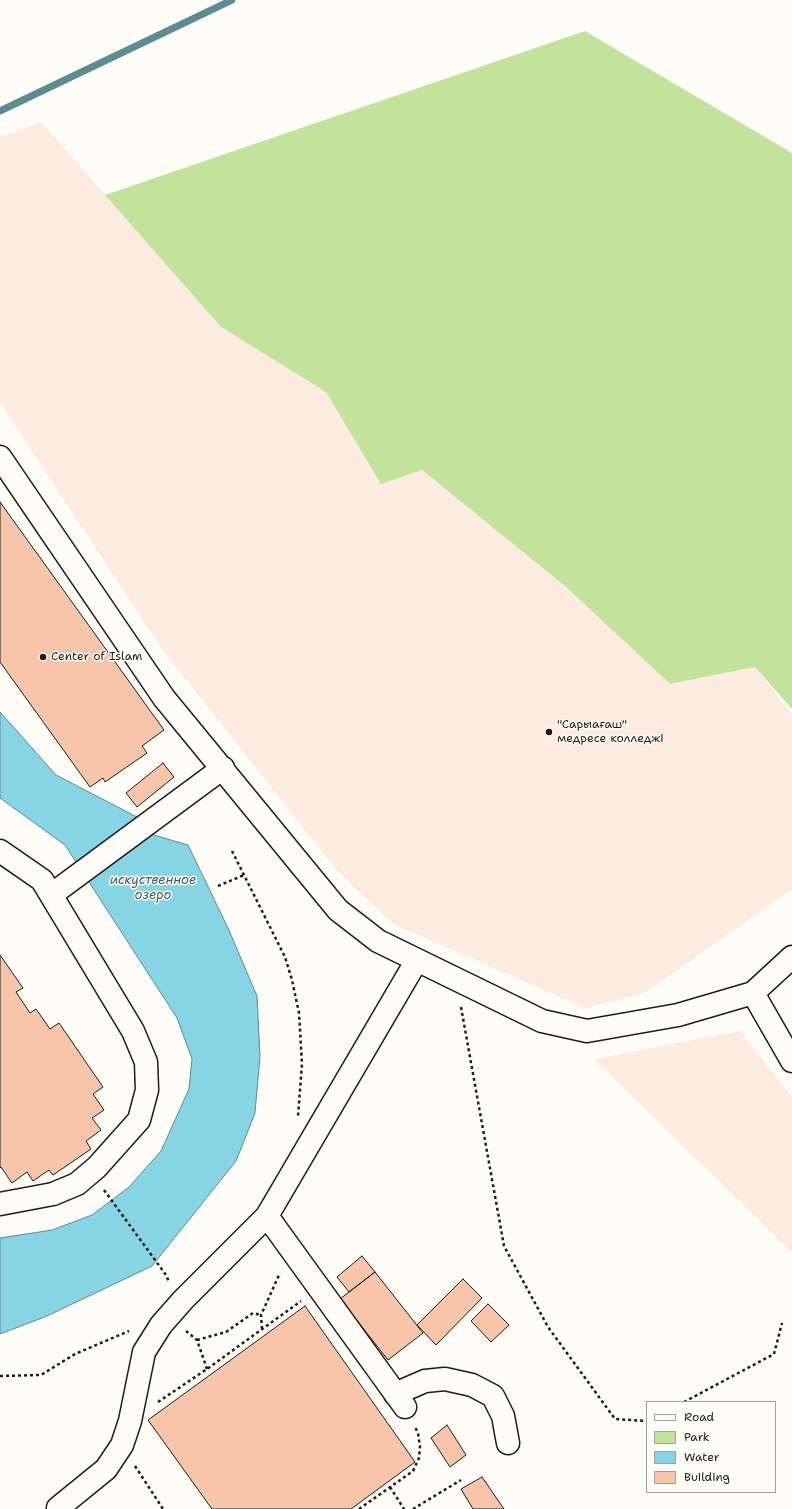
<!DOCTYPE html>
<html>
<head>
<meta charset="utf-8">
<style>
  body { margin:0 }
  #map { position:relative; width:792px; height:1509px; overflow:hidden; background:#fdfcf7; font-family:"Shantell Sans",sans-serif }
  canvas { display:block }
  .legend { position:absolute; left:646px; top:1401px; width:130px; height:92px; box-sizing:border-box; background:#fdfcf7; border:1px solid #a3a29f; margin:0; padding:5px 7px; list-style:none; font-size:12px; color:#1c1c1c }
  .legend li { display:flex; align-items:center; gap:8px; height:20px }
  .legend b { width:20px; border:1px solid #a3a29f }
</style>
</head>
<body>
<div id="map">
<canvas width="792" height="1509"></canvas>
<ul class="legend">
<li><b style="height:5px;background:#fdfcf7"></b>Road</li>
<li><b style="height:11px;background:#c3e39c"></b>Park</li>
<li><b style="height:11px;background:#87d5e4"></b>Water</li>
<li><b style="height:11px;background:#f8c4aa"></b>Building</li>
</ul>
</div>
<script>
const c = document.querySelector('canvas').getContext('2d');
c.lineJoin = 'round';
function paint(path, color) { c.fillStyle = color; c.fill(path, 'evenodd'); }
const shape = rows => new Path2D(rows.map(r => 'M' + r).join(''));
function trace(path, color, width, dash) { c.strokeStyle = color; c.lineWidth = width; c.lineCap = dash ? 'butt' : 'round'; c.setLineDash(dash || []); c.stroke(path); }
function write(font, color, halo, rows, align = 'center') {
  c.font = font + ' "Shantell Sans",sans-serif'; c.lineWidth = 3; c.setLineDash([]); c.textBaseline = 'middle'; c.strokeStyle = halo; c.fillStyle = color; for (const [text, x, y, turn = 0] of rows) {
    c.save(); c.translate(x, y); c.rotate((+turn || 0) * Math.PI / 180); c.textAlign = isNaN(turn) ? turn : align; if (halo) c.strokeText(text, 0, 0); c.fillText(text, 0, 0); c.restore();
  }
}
const built = shape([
  [41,122,221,327,326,392,381,483,422,470,565,586,670,684,755,667,792,714,792,889,646,992,586,1008,393,924,336,869,162,649,0,402,0,137],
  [740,1031,792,1097,792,1252,594,1059]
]);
const green = shape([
  [585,31,792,153,792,709,755,667,670,684,565,586,422,470,381,484,326,392,221,327,105,195]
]);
const water = shape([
  [0,712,56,775,137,817,154,835,188,845,228,928,257,996,260,1056,255,1113,236,1161,152,1266,47,1316,0,1334,0,1238,52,1230,92,1215,129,1187,161,1151,189,1089,192,1059,177,1018,65,845,0,798,0,712]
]);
const stream = shape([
  [0,111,232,0]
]);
const building = shape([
  [0,502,164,730,142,746,147,753,105,782,103,778,90,787,0,662,0,502],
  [163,763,174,777,137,807,126,793,163,763],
  [0,955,23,988,16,992,30,1013,36,1009,50,1029,59,1023,103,1087,93,1094,104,1110,92,1118,101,1130,86,1141,91,1149,53,1175,49,1170,33,1181,27,1172,12,1183,1,1167,0,1168,0,955],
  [362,1256,375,1272,349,1292,337,1277,362,1256],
  [375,1272,423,1333,388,1360,340,1299,375,1272],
  [463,1279,482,1298,436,1345,417,1325,463,1279],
  [488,1304,509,1325,491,1342,471,1321,488,1304],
  [305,1306,415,1462,351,1509,212,1509,148,1420,305,1306],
  [447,1425,466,1455,450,1467,431,1438,447,1425],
  [482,1477,504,1509,473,1509,461,1489,482,1477]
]);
const path = shape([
  [232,851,285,957,292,980,299,1013,302,1064,298,1116],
  [218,886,244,875],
  [461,1007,504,1246,548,1327,615,1419,647,1421],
  [104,1190,166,1275,169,1282],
  [262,1329,261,1315,280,1273],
  [186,1331,197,1340,207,1369],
  [197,1340,226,1332,253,1313,261,1315],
  [0,1376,41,1375,75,1354,129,1331],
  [158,1402,207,1369,301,1301],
  [684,1402,774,1354,782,1323],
  [135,1466,163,1509],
  [390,1487,404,1509],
  [359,1509,413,1471,419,1458,420,1447,418,1433,415,1427],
  [413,1509,461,1480]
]);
const minor = shape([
  [0,457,164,698,338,910,378,941,542,1021,587,1031,678,1015,753,993,792,957],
  [0,851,42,880,133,1031,146,1062,147,1090,139,1120,97,1167,77,1184,53,1194,0,1204],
  [51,895,223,768],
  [753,993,792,1061],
  [267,1216,405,1407],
  [395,1394,425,1381,445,1379,472,1385,493,1396,503,1416,508,1443],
  [58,1508,106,1469,122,1445,130,1421,144,1352,161,1325,183,1300,267,1216,417,960]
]);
const markers = [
  [43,657,4,"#1c1c1c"],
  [549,732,4,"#1c1c1c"]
];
const poiNames = [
  ["Center of Islam",51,657],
  ["\"Сарыағаш\"",557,725],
  ["медресе колледжі",557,739]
];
const waterNames = [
  ["искуственное",153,881],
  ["озеро",153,896]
];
paint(built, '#fcebe0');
paint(green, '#c3e39c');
paint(water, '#87d5e4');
trace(water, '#5c8b94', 1);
trace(stream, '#5c8b94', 7);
paint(building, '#f8c4aa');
trace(building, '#1c1c1c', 1);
trace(minor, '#1c1c1c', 25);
trace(path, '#1c1c1c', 2.5, [3, 3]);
trace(minor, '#fdfcf7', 22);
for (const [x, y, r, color] of markers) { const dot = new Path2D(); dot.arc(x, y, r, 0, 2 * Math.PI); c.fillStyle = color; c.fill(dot); trace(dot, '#fdfcf7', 1.5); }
write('12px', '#1c1c1c', '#fdfcf7', poiNames, 'left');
write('italic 13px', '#415d62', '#fdfcf7', waterNames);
</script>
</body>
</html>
